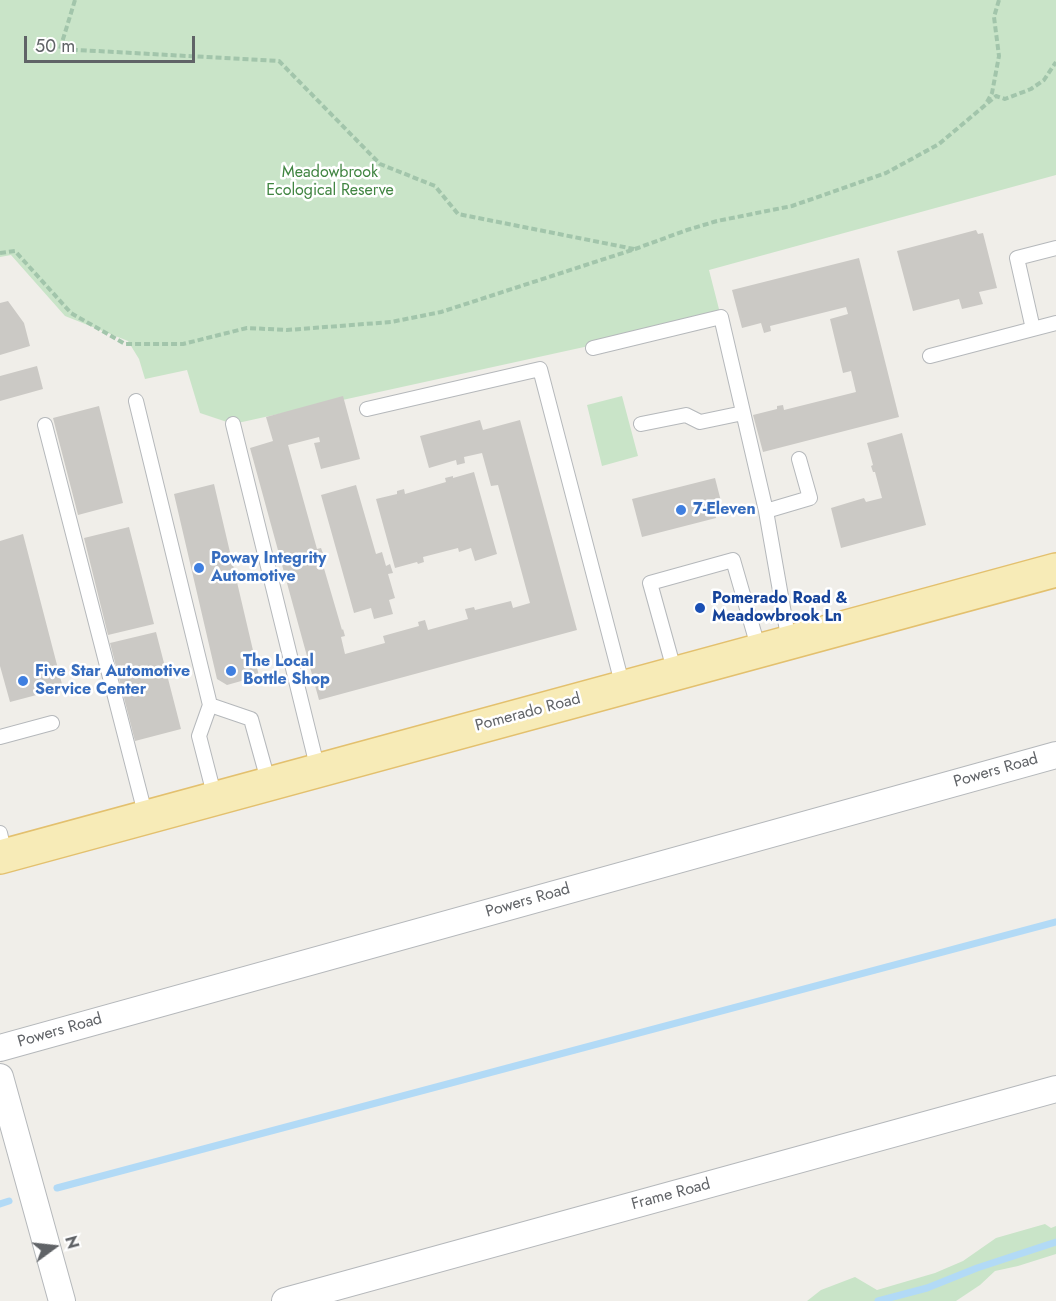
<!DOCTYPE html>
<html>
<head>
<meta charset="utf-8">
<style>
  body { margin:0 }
  #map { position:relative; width:1056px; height:1301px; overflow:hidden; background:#f0eee9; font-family:Jost,sans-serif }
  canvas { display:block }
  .north { position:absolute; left:24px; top:1217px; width:60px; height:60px; -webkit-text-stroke:4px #fff; paint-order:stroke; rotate:75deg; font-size:16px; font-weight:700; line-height:24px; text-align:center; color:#606367 }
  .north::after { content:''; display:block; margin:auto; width:21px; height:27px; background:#606367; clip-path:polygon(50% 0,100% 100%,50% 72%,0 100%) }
  .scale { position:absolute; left:24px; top:36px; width:171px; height:27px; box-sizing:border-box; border:3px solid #606367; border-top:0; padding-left:8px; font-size:18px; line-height:21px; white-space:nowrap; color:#606367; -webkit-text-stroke:4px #fff; paint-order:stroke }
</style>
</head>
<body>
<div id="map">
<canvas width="1056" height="1301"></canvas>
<div class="north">N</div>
<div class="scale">50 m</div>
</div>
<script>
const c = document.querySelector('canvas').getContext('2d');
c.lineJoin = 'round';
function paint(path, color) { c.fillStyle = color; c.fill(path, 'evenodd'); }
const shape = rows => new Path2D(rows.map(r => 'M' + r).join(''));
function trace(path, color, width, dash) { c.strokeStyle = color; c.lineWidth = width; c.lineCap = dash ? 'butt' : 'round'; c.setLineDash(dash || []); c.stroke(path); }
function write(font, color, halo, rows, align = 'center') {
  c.font = font + ' Jost,sans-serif'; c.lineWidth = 5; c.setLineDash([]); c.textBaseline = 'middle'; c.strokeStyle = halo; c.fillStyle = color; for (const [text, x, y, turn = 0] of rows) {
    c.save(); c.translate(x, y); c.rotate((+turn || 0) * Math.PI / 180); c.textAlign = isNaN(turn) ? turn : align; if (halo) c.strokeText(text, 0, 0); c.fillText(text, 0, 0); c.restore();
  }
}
const green = shape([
  [0,0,1056,0,1056,175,709,270,721,317,233,424,200,413,187,370,145,379,139,359,128,341,65,316,11,255,0,257],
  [622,396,638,456,602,466,587,405],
  [1045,1224,1051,1228,1056,1226,1056,1254,1018,1266,995,1271,980,1285,956,1301,807,1301,821,1290,855,1277,877,1290,935,1273,963,1261,996,1238]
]);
const stream = shape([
  [57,1188,1056,922],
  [0,1204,9,1201],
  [878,1301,927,1288,977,1268,1056,1242]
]);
const building = shape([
  [976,230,978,234,983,233,997,288,979,292,983,304,962,309,959,299,913,311,897,251],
  [859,258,899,417,763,452,753,415,777,409,777,406,783,405,784,410,856,392,851,371,843,373,830,319,848,314,846,307,770,326,771,331,764,333,761,323,742,328,732,290],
  [8,301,24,323,30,346,0,355,0,303],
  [37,366,43,389,0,401,0,376],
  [343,396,360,459,321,469,314,443,320,442,319,437,288,445,317,549,321,548,324,556,319,557,321,565,323,565,342,630,343,629,345,636,341,637,345,654,385,643,383,636,419,626,418,622,425,620,428,630,468,619,465,609,474,607,475,610,511,601,513,608,530,603,498,485,491,486,482,453,464,457,465,463,457,465,456,460,429,468,420,436,480,420,483,430,520,420,577,630,319,700,250,448,273,441,266,417],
  [99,406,123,503,78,515,53,418],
  [902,433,926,525,841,548,831,508,864,498,866,502,882,498,875,472,873,472,871,466,873,465,867,443],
  [474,472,497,554,475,561,471,548,459,552,458,548,423,557,424,562,418,564,417,562,395,568,376,499,397,494,397,491,404,489,405,494,446,482,445,478,453,476,453,478],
  [715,478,723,509,715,511,716,518,642,537,632,499],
  [214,484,259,676,227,685,217,679,174,494],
  [356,485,376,554,382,552,386,566,390,564,393,573,388,574,395,598,389,600,393,614,374,619,371,608,354,613,321,495],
  [129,527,154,624,108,635,84,538],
  [23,534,63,688,10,702,0,666,0,541],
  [156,632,181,729,135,741,110,643]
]);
const path = shape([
  [75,0,60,49,279,61,380,164,435,186,458,214,634,249],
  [987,102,992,93,999,56,994,17,999,0],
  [0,253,15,251,71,313,125,344,183,344,247,328,287,330,391,322,441,312,635,249,687,230,717,221,792,206,886,173,939,144,996,96,1005,99,1031,89,1044,80,1056,62]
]);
const lane = shape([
  [1056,248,1017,258,1033,329,1056,323],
  [593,348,721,317,766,511],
  [930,356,1033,329],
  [136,401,210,705,251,719,269,784],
  [367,409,540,369,623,687],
  [233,424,318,770],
  [641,424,686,415,700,422,743,413],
  [45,425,146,817],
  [789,642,766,511,810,498,799,459],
  [675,673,650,583,733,560,759,650],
  [210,705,199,736,215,798],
  [0,737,52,723],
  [0,833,5,855]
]);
const street = shape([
  [0,1048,1056,755],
  [0,1077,62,1301],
  [285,1301,1056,1089]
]);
const primary = shape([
  [0,857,1056,570]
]);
const markers = [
  [681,510,6,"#3f7fe0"],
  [199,568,6,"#3f7fe0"],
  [700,608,6,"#1a4fb4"],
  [231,671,6,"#3f7fe0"],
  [23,681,6,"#3f7fe0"]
];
const parkNames = [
  ["Meadowbrook",330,173],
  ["Ecological Reserve",330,191]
];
const shopNames = [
  ["7-Eleven",693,510],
  ["Poway Integrity",211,559],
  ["Automotive",211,577],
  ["The Local",243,662],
  ["Bottle Shop",243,680],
  ["Five Star Automotive",35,672],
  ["Service Center",35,690]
];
const transitNames = [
  ["Pomerado Road &",712,599],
  ["Meadowbrook Ln",712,617]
];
const streetNames = [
  ["Pomerado Road",528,713,-15],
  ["Powers Road",996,771,-16],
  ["Powers Road",528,901,-16],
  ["Powers Road",60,1031,-16],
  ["Frame Road",671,1195,-15]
];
paint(green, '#c9e4c8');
trace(stream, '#b2daf6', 7);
paint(building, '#cbc9c5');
trace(lane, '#b5b8bb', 16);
trace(street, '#b5b8bb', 28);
trace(primary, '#e3c06e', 36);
trace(path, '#a2c5ab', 4, [6, 3]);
trace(lane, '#fff', 14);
trace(street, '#fff', 26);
trace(primary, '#f7ebb7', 33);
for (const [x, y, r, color] of markers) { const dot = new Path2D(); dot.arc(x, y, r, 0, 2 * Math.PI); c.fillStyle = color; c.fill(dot); trace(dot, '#fff', 2); }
write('16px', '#418542', '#fff', parkNames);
write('bold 16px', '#366cbe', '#fff', shopNames, 'left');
write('bold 16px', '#164399', '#fff', transitNames, 'left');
write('16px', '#606367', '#fff', streetNames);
</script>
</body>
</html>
